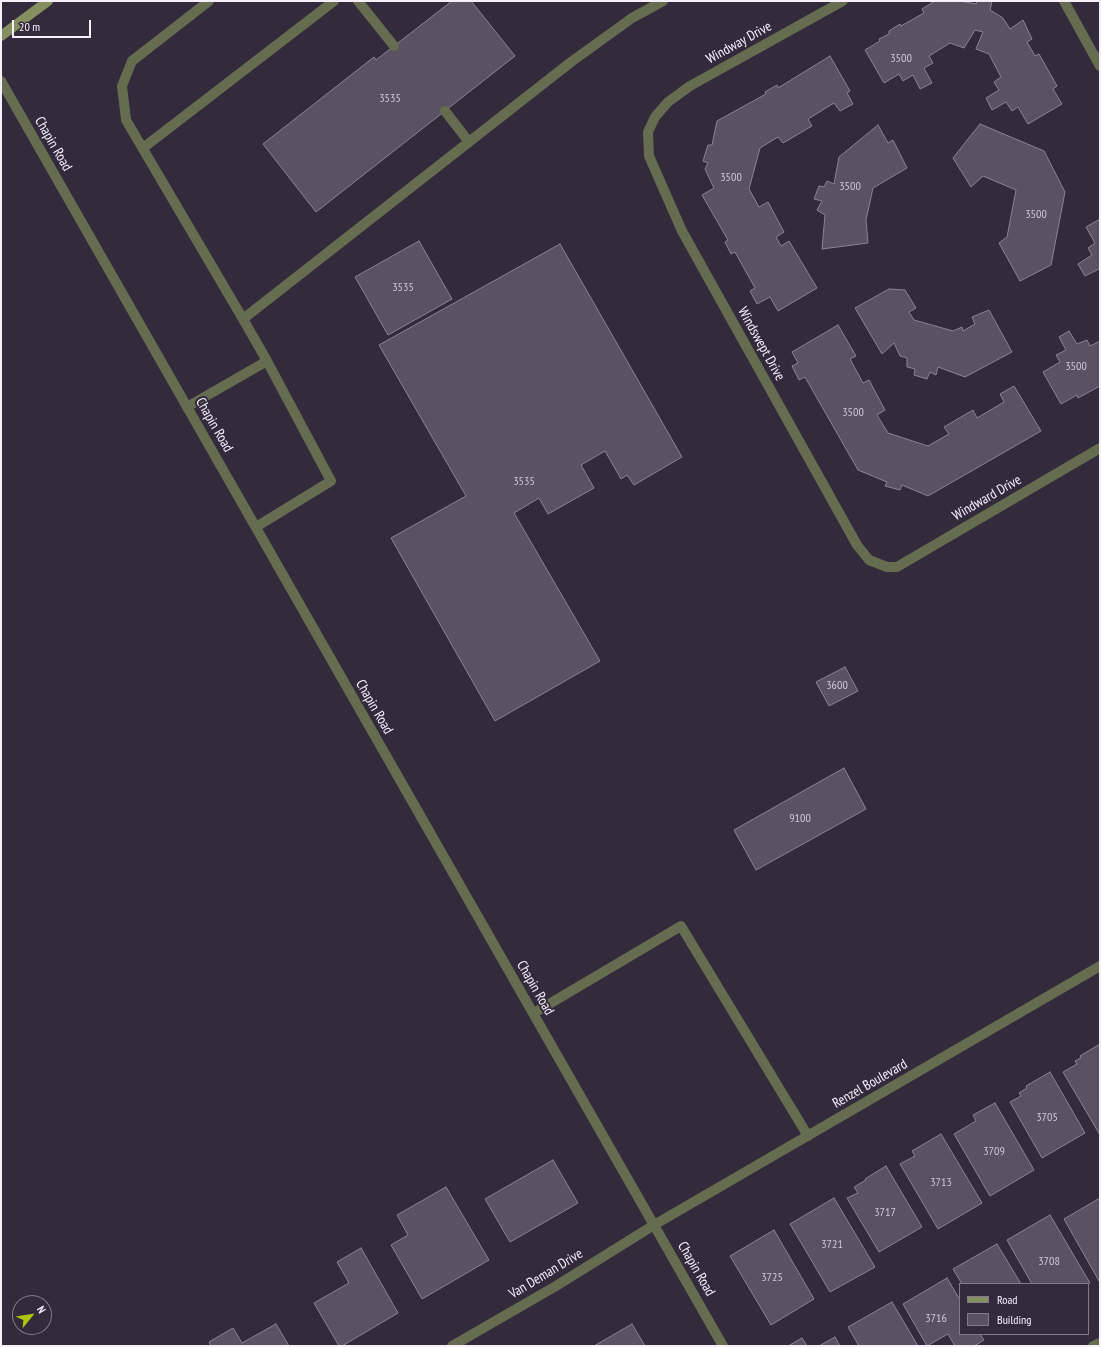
<!DOCTYPE html>
<html>
<head>
<meta charset="utf-8">
<style>
  body { margin:0 }
  #map { position:relative; width:1101px; height:1347px; overflow:hidden; background:#332b3c; font-family:"PT Sans Narrow",sans-serif }
  canvas { display:block }
  .frame { position:absolute; inset:0; border:2px solid #f6f0fb; pointer-events:none }
  .legend { position:absolute; left:959px; top:1283px; width:130px; height:52px; box-sizing:border-box; background:#332b3c; border:1px solid #817a88; margin:0; padding:5px 7px; list-style:none; font-size:12px; color:#f6f0fb }
  .legend li { display:flex; align-items:center; gap:8px; height:20px }
  .legend b { width:20px; border:1px solid #817a88 }
  .north { position:absolute; left:12px; top:1295px; width:40px; height:40px; box-sizing:border-box; background:#332b3c; border:1px solid #817a88; border-radius:50%; rotate:60deg; font-size:11px; font-weight:700; line-height:16px; text-align:center; color:#f6f0fb }
  .north::after { content:''; display:block; margin:auto; width:14px; height:18px; background:#aec60b; clip-path:polygon(50% 0,100% 100%,50% 72%,0 100%) }
  .scale { position:absolute; left:12px; top:20px; width:79px; height:18px; box-sizing:border-box; border:2px solid #f6f0fb; border-top:0; padding-left:5px; font-size:12px; line-height:14px; white-space:nowrap; color:#f6f0fb; -webkit-text-stroke:3px #332b3c; paint-order:stroke }
</style>
</head>
<body>
<div id="map">
<canvas width="1101" height="1347"></canvas>
<div class="frame"></div>
<ul class="legend">
<li><b style="height:5px;background:#858f5f"></b>Road</li>
<li><b style="height:11px;background:#5a5163"></b>Building</li>
</ul>
<div class="north">N</div>
<div class="scale">20 m</div>
</div>
<script>
const c = document.querySelector('canvas').getContext('2d');
c.lineJoin = 'round';
function paint(path, color) { c.fillStyle = color; c.fill(path, 'evenodd'); }
const shape = rows => new Path2D(rows.map(r => 'M' + r).join(''));
function trace(path, color, width, dash) { c.strokeStyle = color; c.lineWidth = width; c.lineCap = dash ? 'butt' : 'round'; c.setLineDash(dash || []); c.stroke(path); }
function write(font, color, halo, rows, align = 'center') {
  c.font = font + ' "PT Sans Narrow",sans-serif'; c.lineWidth = 4; c.setLineDash([]); c.textBaseline = 'middle'; c.strokeStyle = halo; c.fillStyle = color; for (const [text, x, y, turn = 0] of rows) {
    c.save(); c.translate(x, y); c.rotate((+turn || 0) * Math.PI / 180); c.textAlign = isNaN(turn) ? turn : align; if (halo) c.strokeText(text, 0, 0); c.fillText(text, 0, 0); c.restore();
  }
}
const building = shape([
  [452,1,471,1,515,56,316,212,263,144,374,57,376,60,452,1],
  [935,1,960,1,976,4,977,1,992,1,990,10,1003,18,1010,29,1023,20,1032,39,1027,42,1035,56,1039,54,1057,86,1053,89,1062,104,1028,124,1018,107,1012,111,1006,102,992,110,986,98,999,90,994,82,1001,77,989,54,976,49,983,32,975,30,964,48,950,43,929,56,933,63,924,68,932,83,920,89,913,75,903,81,899,74,884,83,865,50,880,41,879,39,889,34,889,31,900,24,901,26,924,13,922,9,935,1],
  [830,56,850,91,847,93,853,104,840,111,834,103,808,119,812,126,783,143,778,137,760,148,749,189,759,207,768,202,784,232,776,237,781,246,789,241,817,288,778,311,770,297,757,304,750,291,755,288,735,252,731,254,725,242,728,240,702,195,714,188,705,169,708,163,703,161,708,145,712,145,717,121,766,94,765,92,777,85,778,88,830,56],
  [980,124,1044,151,1065,192,1051,265,1020,281,999,243,1007,237,1016,190,983,176,971,187,953,158,980,124],
  [878,125,888,143,893,140,907,168,873,188,866,220,868,243,822,249,825,215,817,210,822,201,814,199,819,186,824,187,827,181,834,184,839,157,878,125],
  [1100,219,1100,270,1099,269,1085,276,1078,264,1092,255,1088,248,1095,243,1086,227,1100,219],
  [419,241,452,299,388,335,355,277,419,241],
  [560,244,682,457,634,485,627,475,621,479,605,451,581,465,594,488,548,514,539,498,514,513,600,661,495,721,391,538,466,496,379,345,560,244],
  [889,289,905,290,916,308,909,312,914,320,953,331,962,327,963,331,975,324,972,317,989,310,1012,352,965,377,938,367,936,375,930,372,927,379,914,375,915,369,907,367,907,358,900,356,894,343,882,354,855,308,889,289],
  [838,325,856,356,850,359,863,383,869,380,885,410,877,415,888,433,928,446,949,434,944,427,973,410,977,418,1004,402,1000,394,1014,386,1041,431,928,496,902,485,900,490,885,486,887,482,858,470,805,377,799,380,792,366,798,363,792,352,838,325],
  [1069,331,1077,344,1087,340,1090,346,1100,341,1100,386,1078,398,1077,395,1061,404,1043,372,1060,362,1056,355,1066,350,1059,337,1069,331],
  [845,667,858,691,829,706,816,682,845,667],
  [844,768,866,809,756,870,734,830,844,768],
  [1100,1044,1100,1135,1063,1072,1077,1064,1075,1061,1081,1058,1080,1056,1100,1044],
  [1050,1072,1085,1133,1042,1158,1010,1102,1021,1096,1019,1093,1027,1088,1026,1086,1050,1072],
  [995,1103,1034,1170,990,1196,954,1134,976,1121,973,1115,995,1103],
  [941,1134,982,1203,938,1229,900,1164,915,1156,912,1151,941,1134],
  [553,1160,578,1203,510,1242,485,1199,553,1160],
  [886,1166,922,1227,879,1252,847,1198,858,1193,854,1187,866,1180,865,1179,886,1166],
  [446,1187,489,1260,422,1299,391,1245,408,1235,397,1215,446,1187],
  [834,1198,875,1267,830,1292,790,1224,834,1198],
  [1100,1198,1100,1281,1099,1281,1064,1219,1100,1198],
  [1050,1215,1090,1283,1088,1284,1032,1284,1007,1240,1050,1215],
  [774,1230,814,1299,771,1325,730,1256,774,1230],
  [997,1244,1021,1284,962,1284,953,1269,997,1244],
  [361,1248,398,1313,342,1346,339,1346,314,1303,349,1283,337,1262,361,1248],
  [947,1278,960,1300,960,1334,980,1334,984,1340,974,1346,955,1346,948,1334,927,1346,903,1304,947,1278],
  [892,1302,918,1346,859,1346,848,1327,892,1302],
  [276,1324,289,1346,211,1346,209,1342,233,1328,242,1343,276,1324],
  [632,1324,645,1346,594,1346,632,1324],
  [835,1337,840,1346,819,1346,835,1337],
  [802,1338,807,1346,788,1346,802,1338]
]);
const service = shape([
  [209,1,132,61,122,86,126,120,243,319],
  [358,1,394,46],
  [843,1,690,86,668,102,655,117,648,132,649,156,682,231,857,545,869,560,887,567,897,567,1100,448],
  [1064,1,1100,66],
  [445,111,469,142],
  [143,148,334,1],
  [187,407,267,361,243,319,571,62,632,18,663,1],
  [256,527,331,481,267,361],
  [534,1013,681,926,808,1136]
]);
const minor = shape([
  [452,1346,556,1286,654,1225],
  [1093,1346,1100,1343]
]);
const tertiary = shape([
  [1,81,723,1346],
  [654,1225,1100,966]
]);
const secondary = shape([
  [1,36,48,1]
]);
const numberNames = [
  ["3500",901,59],
  ["3535",390,99],
  ["3500",731,178],
  ["3500",850,187],
  ["3500",1036,215],
  ["3535",403,288],
  ["3500",1076,367],
  ["3500",853,413],
  ["3535",524,482],
  ["3600",837,686],
  ["9100",800,819],
  ["3705",1047,1118],
  ["3709",994,1152],
  ["3713",941,1183],
  ["3717",885,1213],
  ["3721",832,1245],
  ["3708",1049,1262],
  ["3725",772,1278],
  ["3716",936,1319]
];
const streetNames = [
  ["Windway Drive",739,43,-29],
  ["Chapin Road",53,144,60],
  ["Windswept Drive",761,344,61],
  ["Chapin Road",214,425,60],
  ["Windward Drive",987,498,-30],
  ["Chapin Road",374,707,60],
  ["Chapin Road",535,988,60],
  ["Renzel Boulevard",870,1084,-30],
  ["Chapin Road",696,1269,60],
  ["Van Deman Drive",546,1274,-31]
];
paint(building, '#5a5163');
trace(building, '#8d8297', 1);
trace(service, '#666c4f', 10);
trace(minor, '#666c4f', 10);
trace(tertiary, '#666c4f', 10);
trace(secondary, '#858f5f', 10);
write('12px', '#cfc8d5', null, numberNames);
write('14px', '#f6f0fb', '#332b3c', streetNames);
</script>
</body>
</html>
